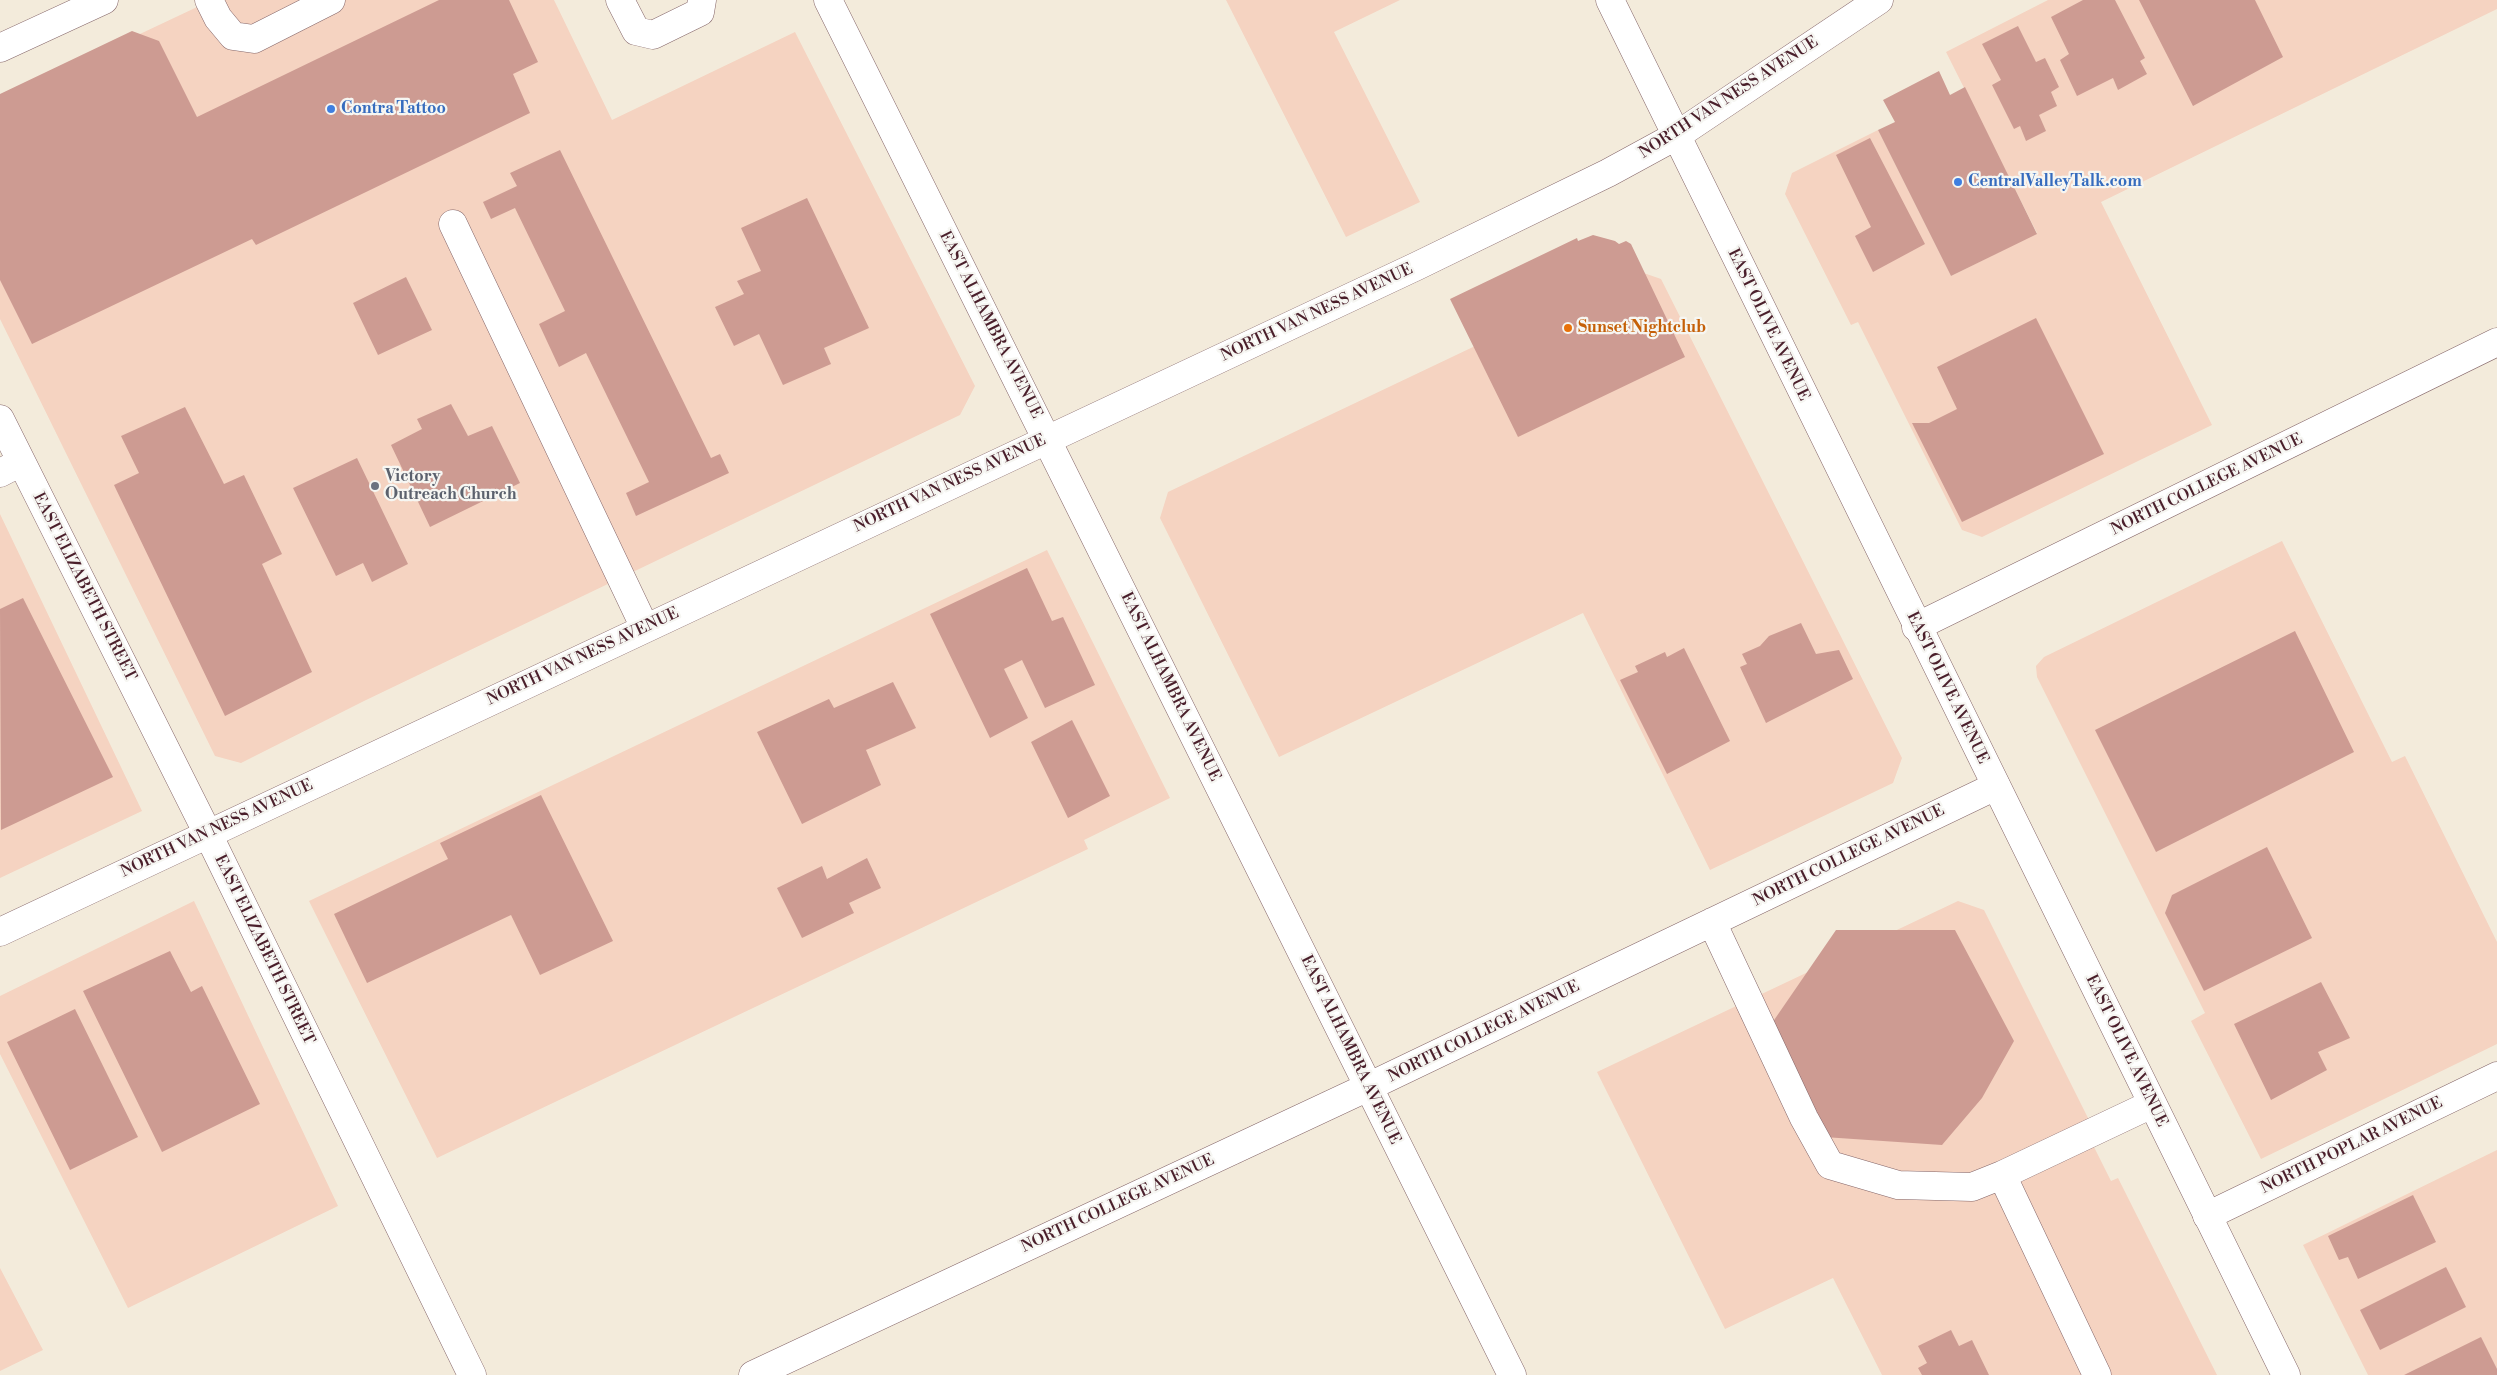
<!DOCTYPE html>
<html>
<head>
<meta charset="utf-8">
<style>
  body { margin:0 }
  canvas { display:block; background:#f3ebdb }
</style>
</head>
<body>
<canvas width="2497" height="1375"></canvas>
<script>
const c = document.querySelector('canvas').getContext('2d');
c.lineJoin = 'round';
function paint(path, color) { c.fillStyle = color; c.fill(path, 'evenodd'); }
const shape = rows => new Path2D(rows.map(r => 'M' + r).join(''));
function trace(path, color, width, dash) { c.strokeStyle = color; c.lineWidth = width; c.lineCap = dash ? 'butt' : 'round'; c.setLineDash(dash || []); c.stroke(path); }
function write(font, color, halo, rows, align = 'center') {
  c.font = font + ' "Libre Bodoni",serif'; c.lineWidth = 4.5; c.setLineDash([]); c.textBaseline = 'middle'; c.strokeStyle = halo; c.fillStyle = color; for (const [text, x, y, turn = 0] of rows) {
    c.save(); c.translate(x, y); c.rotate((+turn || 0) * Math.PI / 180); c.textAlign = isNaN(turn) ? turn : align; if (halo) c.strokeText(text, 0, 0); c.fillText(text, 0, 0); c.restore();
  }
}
const built = shape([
  [212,0,554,0,612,120,795,32,975,386,960,415,364,701,241,763,215,756,0,319,0,100],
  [1226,0,1400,0,1334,32,1420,202,1346,237],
  [2048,0,2497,0,2497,9,2101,202,2212,425,1982,537,1962,530,1858,322,1851,325,1785,194,1792,173,1878,130,1951,276,2037,233,1946,52],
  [1635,270,1661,279,1902,758,1893,783,1710,870,1583,613,1279,757,1160,518,1168,492],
  [0,514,142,811,0,878],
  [2282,541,2392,762,2405,756,2497,942,2497,1044,2261,1159,2191,1021,2205,1013,2037,677,2036,666,2044,657],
  [1047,550,1170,798,1084,840,1088,849,437,1158,309,901],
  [194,901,338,1206,128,1308,0,1054,0,996],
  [1958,901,1984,910,2089,1120,2082,1123,2111,1181,2118,1178,2217,1375,1882,1375,1833,1278,1725,1329,1597,1072],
  [2497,1150,2497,1375,2368,1375,2303,1245],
  [0,1268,43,1350,0,1371]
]);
const building = shape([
  [439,0,509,0,538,62,513,74,530,113,256,245,252,239,32,344,0,280,0,94,132,31,159,41,197,117],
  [2083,0,2115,0,2145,58,2140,61,2147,74,2118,90,2113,78,2077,96,2060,60,2069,54,2051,17],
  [2139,0,2255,0,2283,57,2193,106],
  [2018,26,2036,62,2045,58,2059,87,2051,92,2057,106,2039,115,2046,131,2026,141,2020,126,2014,129,1992,85,2001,80,1982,44],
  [1939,71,1950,95,1965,87,2037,234,1951,276,1878,130,1895,122,1883,100],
  [1870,138,1925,244,1873,272,1855,236,1871,227,1836,155],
  [560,150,711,458,720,454,729,473,636,516,626,493,649,482,586,353,559,367,539,324,565,311,515,208,491,219,483,202,517,186,510,173],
  [807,198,869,328,824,348,831,364,783,385,759,334,734,346,715,307,744,294,737,281,761,271,741,228],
  [1593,235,1615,241,1619,244,1626,241,1631,244,1685,357,1518,437,1450,299,1577,238,1578,241],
  [406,277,432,330,378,355,353,303],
  [2036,318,2104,454,1962,522,1912,423,1929,423,1957,409,1937,367],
  [451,404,468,436,492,426,520,483,430,527,391,445,422,429,417,419],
  [185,407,224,484,244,475,282,554,262,564,312,672,225,716,114,485,139,473,121,436],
  [357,458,408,564,372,582,363,563,336,576,293,488],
  [1027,568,1052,621,1063,617,1095,685,1045,708,1022,660,1004,669,1028,718,990,738,930,614],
  [23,598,113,777,1,830,0,609],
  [1801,623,1816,654,1839,650,1853,679,1766,723,1740,667,1747,664,1742,654,1760,646,1769,636],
  [2295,631,2354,752,2156,852,2095,730],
  [1684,648,1730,741,1667,774,1620,680,1638,672,1635,666,1665,652,1667,657],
  [893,682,916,728,866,750,881,785,802,824,757,732,829,699,834,708],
  [1072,720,1110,796,1068,818,1031,742],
  [541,795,613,941,540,975,511,915,367,983,334,914,448,859,440,843],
  [2267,847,2312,938,2204,991,2165,913,2172,895],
  [867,858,881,888,849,903,854,913,802,938,777,888,822,866,827,879],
  [1836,930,1955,930,2014,1041,1982,1098,1942,1145,1824,1137,1770,1026],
  [170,951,191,992,202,986,260,1104,162,1152,83,991],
  [2321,982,2350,1038,2318,1052,2327,1070,2271,1100,2234,1024],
  [75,1009,138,1137,70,1170,7,1042],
  [2413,1195,2436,1242,2358,1279,2348,1257,2339,1260,2328,1236],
  [2446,1267,2466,1307,2380,1350,2360,1310],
  [1951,1330,1959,1346,1972,1340,1989,1375,1922,1375,1918,1368,1927,1363,1918,1346],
  [2481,1337,2497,1369,2497,1375,2404,1375]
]);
const minor = shape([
  [209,0,218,18,233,36,254,39,331,0],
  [620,0,636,31,653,35,700,12,702,0],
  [828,0,1512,1375],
  [453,224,645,628],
  [0,419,208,834,472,1375],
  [0,473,21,462],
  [1916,627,2497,342],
  [1712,922,1804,1118,1830,1165,1898,1185,1972,1187,2002,1175,2152,1104],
  [2002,1175,2097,1375],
  [2207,1216,2497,1076],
  [753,1375,1368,1087,1996,786]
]);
const major = shape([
  [1610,0,2286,1375],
  [0,48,104,0],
  [0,932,1417,266,1608,173,1676,136,1879,0]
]);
const markers = [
  [331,109,5,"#3f7fe0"],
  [1958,182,5,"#3f7fe0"],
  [1568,328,5,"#e8710a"],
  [375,486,5,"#6b7280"]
];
const streetNames = [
  ["NORTH VAN NESS AVENUE",1729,98,-33],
  ["NORTH VAN NESS AVENUE",1317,313,-25],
  ["EAST ALHAMBRA AVENUE",990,325,63],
  ["EAST OLIVE AVENUE",1768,325,64],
  ["NORTH VAN NESS AVENUE",950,484,-25],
  ["NORTH COLLEGE AVENUE",2207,485,-26],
  ["EAST ELIZABETH STREET",84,587,63],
  ["NORTH VAN NESS AVENUE",583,657,-25],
  ["EAST ALHAMBRA AVENUE",1170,687,64],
  ["EAST OLIVE AVENUE",1947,688,64],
  ["NORTH VAN NESS AVENUE",217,829,-25],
  ["NORTH COLLEGE AVENUE",1849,856,-26],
  ["EAST ELIZABETH STREET",264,950,64],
  ["NORTH COLLEGE AVENUE",1484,1032,-26],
  ["EAST ALHAMBRA AVENUE",1350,1050,64],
  ["EAST OLIVE AVENUE",2126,1051,64],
  ["NORTH POPLAR AVENUE",2352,1146,-26],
  ["NORTH COLLEGE AVENUE",1118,1204,-25]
];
const shopNames = [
  ["Contra Tattoo",341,109],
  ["CentralValleyTalk.com",1968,182]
];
const foodNames = [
  ["Sunset Nightclub",1578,328]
];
const worshipNames = [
  ["Victory",385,477],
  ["Outreach Church",385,495]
];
paint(built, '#f5d3c1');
paint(building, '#cd9b92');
trace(minor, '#856669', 29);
trace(major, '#856669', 29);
trace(minor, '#fff', 28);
trace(major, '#fff', 28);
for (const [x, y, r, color] of markers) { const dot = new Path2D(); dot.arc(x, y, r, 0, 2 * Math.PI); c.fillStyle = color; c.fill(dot); trace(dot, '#f6f6f2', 2); }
write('16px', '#4a1f2b', '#f6f6f2', streetNames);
write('bold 16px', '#366cbe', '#f6f6f2', shopNames, 'left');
write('bold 16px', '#c56008', '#f6f6f2', foodNames, 'left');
write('bold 16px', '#5b616d', '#f6f6f2', worshipNames, 'left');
</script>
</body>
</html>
